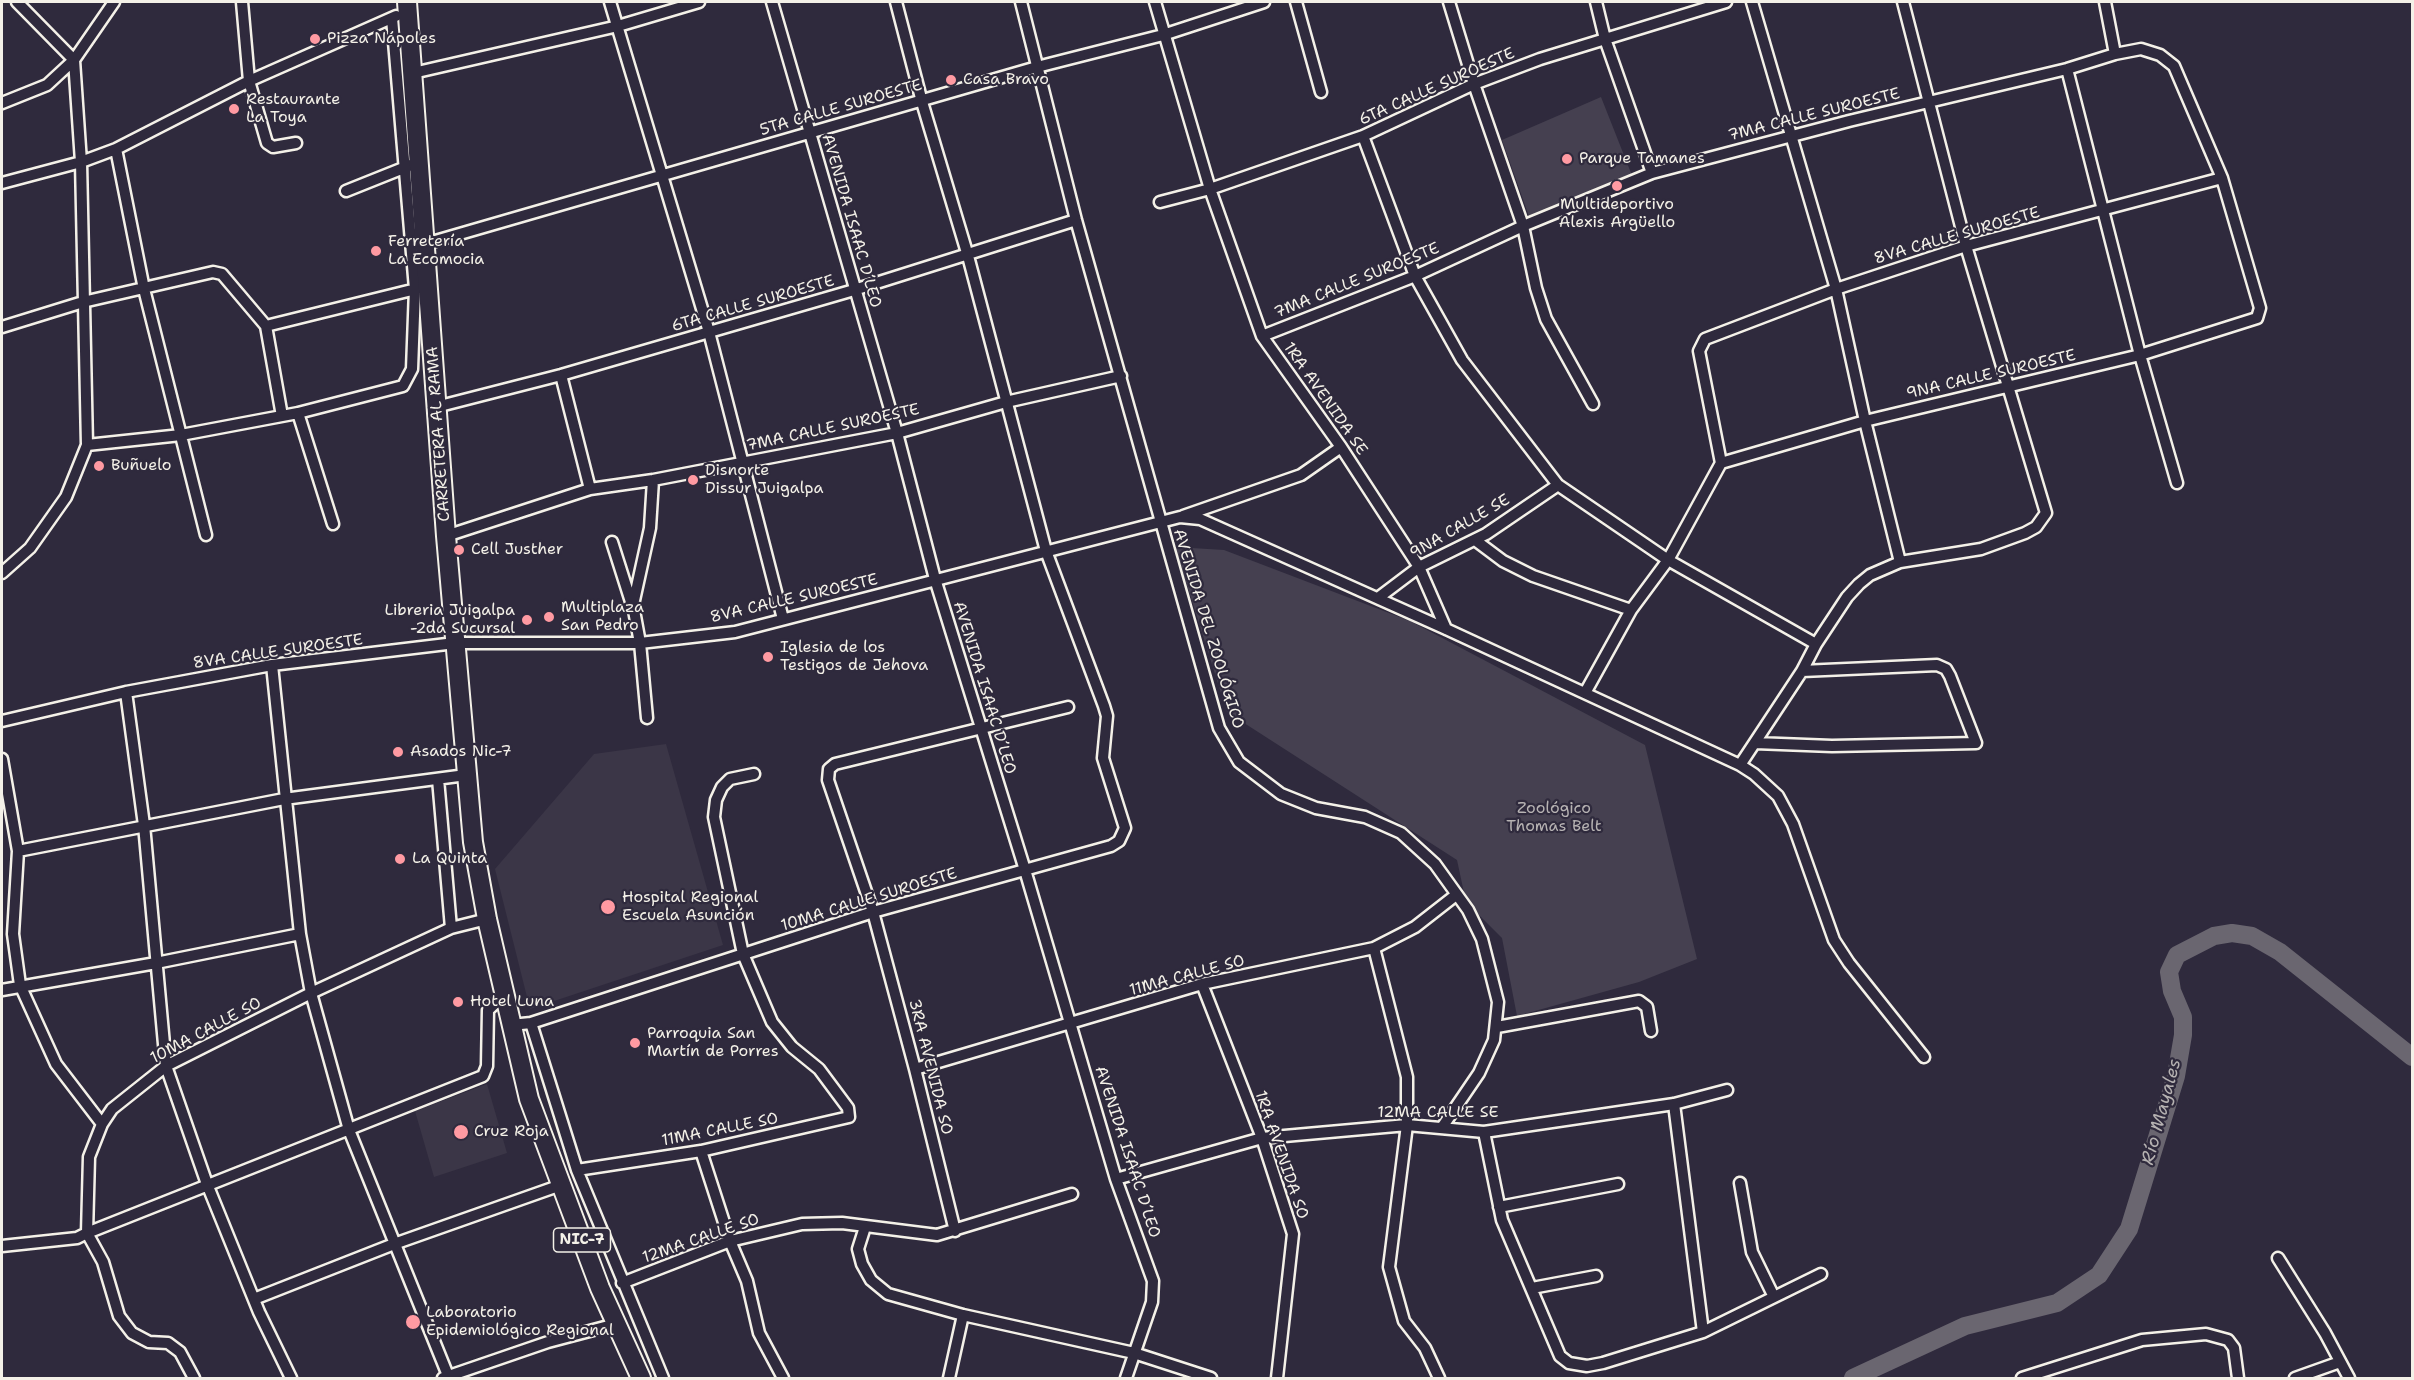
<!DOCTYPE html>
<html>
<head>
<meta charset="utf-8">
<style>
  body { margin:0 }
  #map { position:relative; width:2414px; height:1380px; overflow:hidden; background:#2f2a3d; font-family:"Shantell Sans",sans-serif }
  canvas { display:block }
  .frame { position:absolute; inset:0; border:3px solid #f4f1e8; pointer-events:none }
</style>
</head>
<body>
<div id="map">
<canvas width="2414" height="1380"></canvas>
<div class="frame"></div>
</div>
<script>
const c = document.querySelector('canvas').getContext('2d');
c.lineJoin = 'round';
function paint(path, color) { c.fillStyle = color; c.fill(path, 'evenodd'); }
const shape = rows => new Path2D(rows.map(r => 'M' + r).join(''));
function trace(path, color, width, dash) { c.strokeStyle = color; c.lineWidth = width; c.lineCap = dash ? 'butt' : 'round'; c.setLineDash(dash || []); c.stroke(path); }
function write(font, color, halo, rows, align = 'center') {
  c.font = font + ' "Shantell Sans",sans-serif'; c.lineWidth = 4.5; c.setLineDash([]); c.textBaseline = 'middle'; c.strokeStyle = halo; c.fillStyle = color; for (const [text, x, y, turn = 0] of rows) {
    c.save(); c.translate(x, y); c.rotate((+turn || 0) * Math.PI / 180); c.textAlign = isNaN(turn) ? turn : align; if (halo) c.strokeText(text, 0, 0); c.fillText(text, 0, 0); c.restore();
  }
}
const built = shape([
  [666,744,723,945,530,1009,495,869,594,754],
  [487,1084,507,1153,434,1177,415,1111]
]);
const green = shape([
  [1601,97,1633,178,1531,222,1502,140],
  [1175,547,1224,550,1410,621,1645,745,1697,959,1639,982,1517,1016,1502,938,1466,902,1457,860,1227,712]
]);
const river = shape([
  [1853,1378,1965,1326,2057,1303,2099,1275,2129,1229,2176,1076,2183,1035,2183,1017,2172,991,2169,972,2177,955,2214,936,2232,933,2252,936,2280,952,2412,1057]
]);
const minor = shape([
  [610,2,709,332,783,619],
  [772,2,897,433,935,579,1025,870,1116,1179,1153,1281,1152,1302,1126,1378],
  [1021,2,1076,220,1219,728,1239,762,1281,794,1316,808,1365,817,1401,833,1435,864,1468,910,1482,939,1498,1002,1494,1040,1479,1073,1443,1126],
  [1155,2,1210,189,1262,336,1341,447,1419,567,1446,629],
  [1296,2,1321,92],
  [1449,2,1474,84,1523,226,1536,288,1546,319,1593,404],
  [1596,2,1605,39,1652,173],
  [1752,2,1836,289,1865,421,1900,562],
  [2105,2,2115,54],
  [2067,69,2140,355,2177,483],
  [413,73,618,26,699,2],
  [2,103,47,85,74,60,114,2],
  [1363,136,1415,276,1462,360,1558,485,1668,560,1816,644],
  [296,143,273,147,267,143,249,81,396,16],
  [116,149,144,289,206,535],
  [2,183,81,162,116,149,249,81,242,2],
  [346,191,411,165],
  [1160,202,1210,189,1363,136,1474,84,1540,59,1726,2],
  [425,244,1037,67,1163,35,1264,2],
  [266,326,420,288],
  [2,327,83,302,213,272,222,274,266,326,282,416,298,413,333,524],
  [1262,336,1415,276,1523,226,1652,173,1849,121,2067,69,2115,54,2141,49,2160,55,2174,66,2222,178,2260,308,2257,318,2140,355,1865,421,1721,463],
  [561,375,590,489],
  [436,407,561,375,854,290,1076,220],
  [298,413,403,386,412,369,415,289,392,18],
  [87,445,181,435,282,416],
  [1183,516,1301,475,1341,447],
  [446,536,590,489,653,480,897,433,1006,402,1121,376],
  [1475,540,1503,561,1533,576,1631,610],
  [612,542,632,605],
  [2,573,30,548,66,497,87,445,81,162,74,60,17,2],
  [1378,598,1419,567,1486,534,1558,485],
  [272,665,300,934,311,993,349,1130,449,1378],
  [126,692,144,825,166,1066,207,1184,259,1312,291,1378],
  [1585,693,1631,610,1668,560,1721,463,1699,351,1705,339,1836,289,1966,246,2222,178],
  [647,718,640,643,633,605,650,528,653,480],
  [2,721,126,692,272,665,455,643,640,643,735,632,1180,517,1200,519,1446,629,1740,765,1754,774,1778,796,1793,824,1834,940,1849,963,1924,1057],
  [1755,743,1832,746,1976,743,1950,676,1946,669,1937,665,1802,671],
  [2,759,18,851,13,934,20,985,56,1064,102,1124],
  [1740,765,1802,671,1816,644,1847,597,1859,584,1870,575,1900,562,1981,549,2025,533,2036,527,2046,513,1966,246,1903,2],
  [438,779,451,928],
  [18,851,284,799,466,775],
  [1374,948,1407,1077,1407,1125,1389,1267,1404,1321,1425,1348,1439,1378],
  [1202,984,1262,1138,1293,1234,1277,1378],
  [2,990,156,963,300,934],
  [531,1023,577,1170,663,1378],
  [511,1025,531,1023,873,912,1111,846,1119,841,1125,828,1103,758,1107,716,1104,706,1046,551,968,256,922,102,896,2],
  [1497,1027,1639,1001,1647,1007,1651,1031],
  [915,1069,1202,984,1374,948,1415,927,1456,895],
  [1674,1104,1703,1332],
  [1484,1132,1502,1220,1560,1356,1569,1363,1587,1366,1603,1363,1703,1332,1821,1274],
  [701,1151,730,1241,747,1281,759,1333,783,1378],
  [577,1170,701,1151,849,1117,848,1108,819,1069,792,1047,772,1022,743,954,714,817,716,800,722,787,730,779,754,774],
  [1116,1179,1262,1138,1407,1125,1484,1132,1674,1104,1727,1090],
  [1740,1183,1752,1252,1774,1297],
  [1499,1207,1618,1184],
  [865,1227,858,1249,862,1264,871,1280,888,1294,963,1315,1134,1353,1211,1378],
  [955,1231,915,1069,873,912,828,780,829,769,835,764,1068,707],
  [2,1246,77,1238,87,1233,89,1157,102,1124,112,1109,166,1066,311,993,451,928,487,919],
  [2278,1258,2325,1333,2349,1378],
  [622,1283,730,1241,802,1224,842,1223,937,1235,1072,1194],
  [1532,1288,1596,1276],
  [254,1299,394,1244,561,1185],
  [194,1378,180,1352,168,1343,149,1342,132,1333,119,1316,103,1262,87,1233,483,1076,487,1066,488,1010,505,994],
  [443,1378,548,1342,616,1324],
  [949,1378,963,1315],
  [2022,1378,2142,1340,2206,1334,2228,1340,2234,1348,2238,1378],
  [2295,1378,2340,1362]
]);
const trunk = shape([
  [407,2,446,536,473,842,487,919,529,1099,600,1288,641,1378]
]);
const markers = [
  [315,39,6,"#ff9aa2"],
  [951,80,6,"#ff9aa2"],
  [234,109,6,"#ff9aa2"],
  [1567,159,6,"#ff9aa2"],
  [1617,186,6,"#ff9aa2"],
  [376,251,6,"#ff9aa2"],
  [99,466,6,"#ff9aa2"],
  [693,480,6,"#ff9aa2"],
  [459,550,6,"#ff9aa2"],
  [549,617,6,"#ff9aa2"],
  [527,620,6,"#ff9aa2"],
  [768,657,6,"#ff9aa2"],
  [398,752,6,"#ff9aa2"],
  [400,859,6,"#ff9aa2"],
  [608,907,8,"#ff9aa2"],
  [458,1002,6,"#ff9aa2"],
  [635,1043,6,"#ff9aa2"],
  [461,1132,8,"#ff9aa2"],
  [413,1322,8,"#ff9aa2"]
];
const shields = [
  [582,1240,57]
];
const shieldNames = [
  ["NIC-7",582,1240]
];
const poiNames = [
  ["Pizza Nápoles",327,39],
  ["Casa Bravo",963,80],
  ["Restaurante",246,100],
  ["La Toya",246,118],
  ["Parque Tamanes",1579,159],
  ["Multideportivo",1617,205,"center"],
  ["Alexis Argüello",1617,223,"center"],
  ["Ferretería",388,242],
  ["La Ecomocia",388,260],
  ["Buñuelo",111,466],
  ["Disnorte",705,471],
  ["Dissur Juigalpa",705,489],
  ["Cell Justher",471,550],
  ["Multiplaza",561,608],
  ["San Pedro",561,626],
  ["Libreria Juigalpa",515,611,"right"],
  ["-2da Sucursal",515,629,"right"],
  ["Iglesia de los",780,648],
  ["Testigos de Jehova",780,666],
  ["Asados Nic-7",410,752],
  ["La Quinta",412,859],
  ["Hospital Regional",622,898],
  ["Escuela Asunción",622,916],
  ["Hotel Luna",470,1002],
  ["Parroquia San",647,1034],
  ["Martín de Porres",647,1052],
  ["Cruz Roja",474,1132],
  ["Laboratorio",426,1313],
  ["Epidemiológico Regional",426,1331]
];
const streetNames = [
  ["6TA CALLE SUROESTE",1437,87,-24],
  ["5TA CALLE SUROESTE",841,108,-16],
  ["7MA CALLE SUROESTE",1814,115,-14],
  ["AVENIDA ISAAC D´LEO",851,221,74],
  ["8VA CALLE SUROESTE",1957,236,-16],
  ["7MA CALLE SUROESTE",1357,281,-22],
  ["6TA CALLE SUROESTE",753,304,-16],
  ["9NA CALLE SUROESTE",1991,375,-13],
  ["1RA AVENIDA SE",1325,399,55],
  ["7MA CALLE SUROESTE",833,428,-12],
  ["CARRETERA AL RAMA",439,434,-94],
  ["9NA CALLE SE",1460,527,-30],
  ["8VA CALLE SUROESTE",794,599,-13],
  ["AVENIDA DEL ZOOLÓGICO",1208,629,73],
  ["8VA CALLE SUROESTE",278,652,-8],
  ["AVENIDA ISAAC D´LEO",984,688,73],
  ["10MA CALLE SUROESTE",869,900,-17],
  ["11MA CALLE SO",1187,976,-15],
  ["10MA CALLE SO",206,1031,-28],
  ["3RA AVENIDA SO",930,1067,76],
  ["12MA CALLE SE",1438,1113],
  ["11MA CALLE SO",720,1130,-11],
  ["AVENIDA ISAAC D´LEO",1127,1152,72],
  ["1RA AVENIDA SO",1281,1155,71],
  ["12MA CALLE SO",701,1239,-19]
];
const parkNames = [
  ["Zoológico",1554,809],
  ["Thomas Belt",1554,827]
];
const waterNames = [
  ["Río Mayales",2162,1112,-75]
];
paint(built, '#3b3647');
paint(green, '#454050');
trace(river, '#6a6670', 18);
trace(minor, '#f4f1e8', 15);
trace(trunk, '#f4f1e8', 22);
trace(minor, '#2f2a3d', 10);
trace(trunk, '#2f2a3d', 18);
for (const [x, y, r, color] of markers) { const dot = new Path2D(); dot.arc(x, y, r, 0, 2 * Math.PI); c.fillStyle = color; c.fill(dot); trace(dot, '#2f2a3d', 2); }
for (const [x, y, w] of shields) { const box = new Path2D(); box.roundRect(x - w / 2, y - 12, w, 24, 4.5); c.fillStyle = '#2f2a3d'; c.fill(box); trace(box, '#f4f1e8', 1.5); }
write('bold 15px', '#f4f1e8', null, shieldNames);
write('16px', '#f4f1e8', '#2f2a3d', poiNames, 'left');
write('16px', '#f4f1e8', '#2f2a3d', streetNames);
write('16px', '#b7b3b3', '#2f2a3d', parkNames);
write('italic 18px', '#b6b2b2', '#2f2a3d', waterNames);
</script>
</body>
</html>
